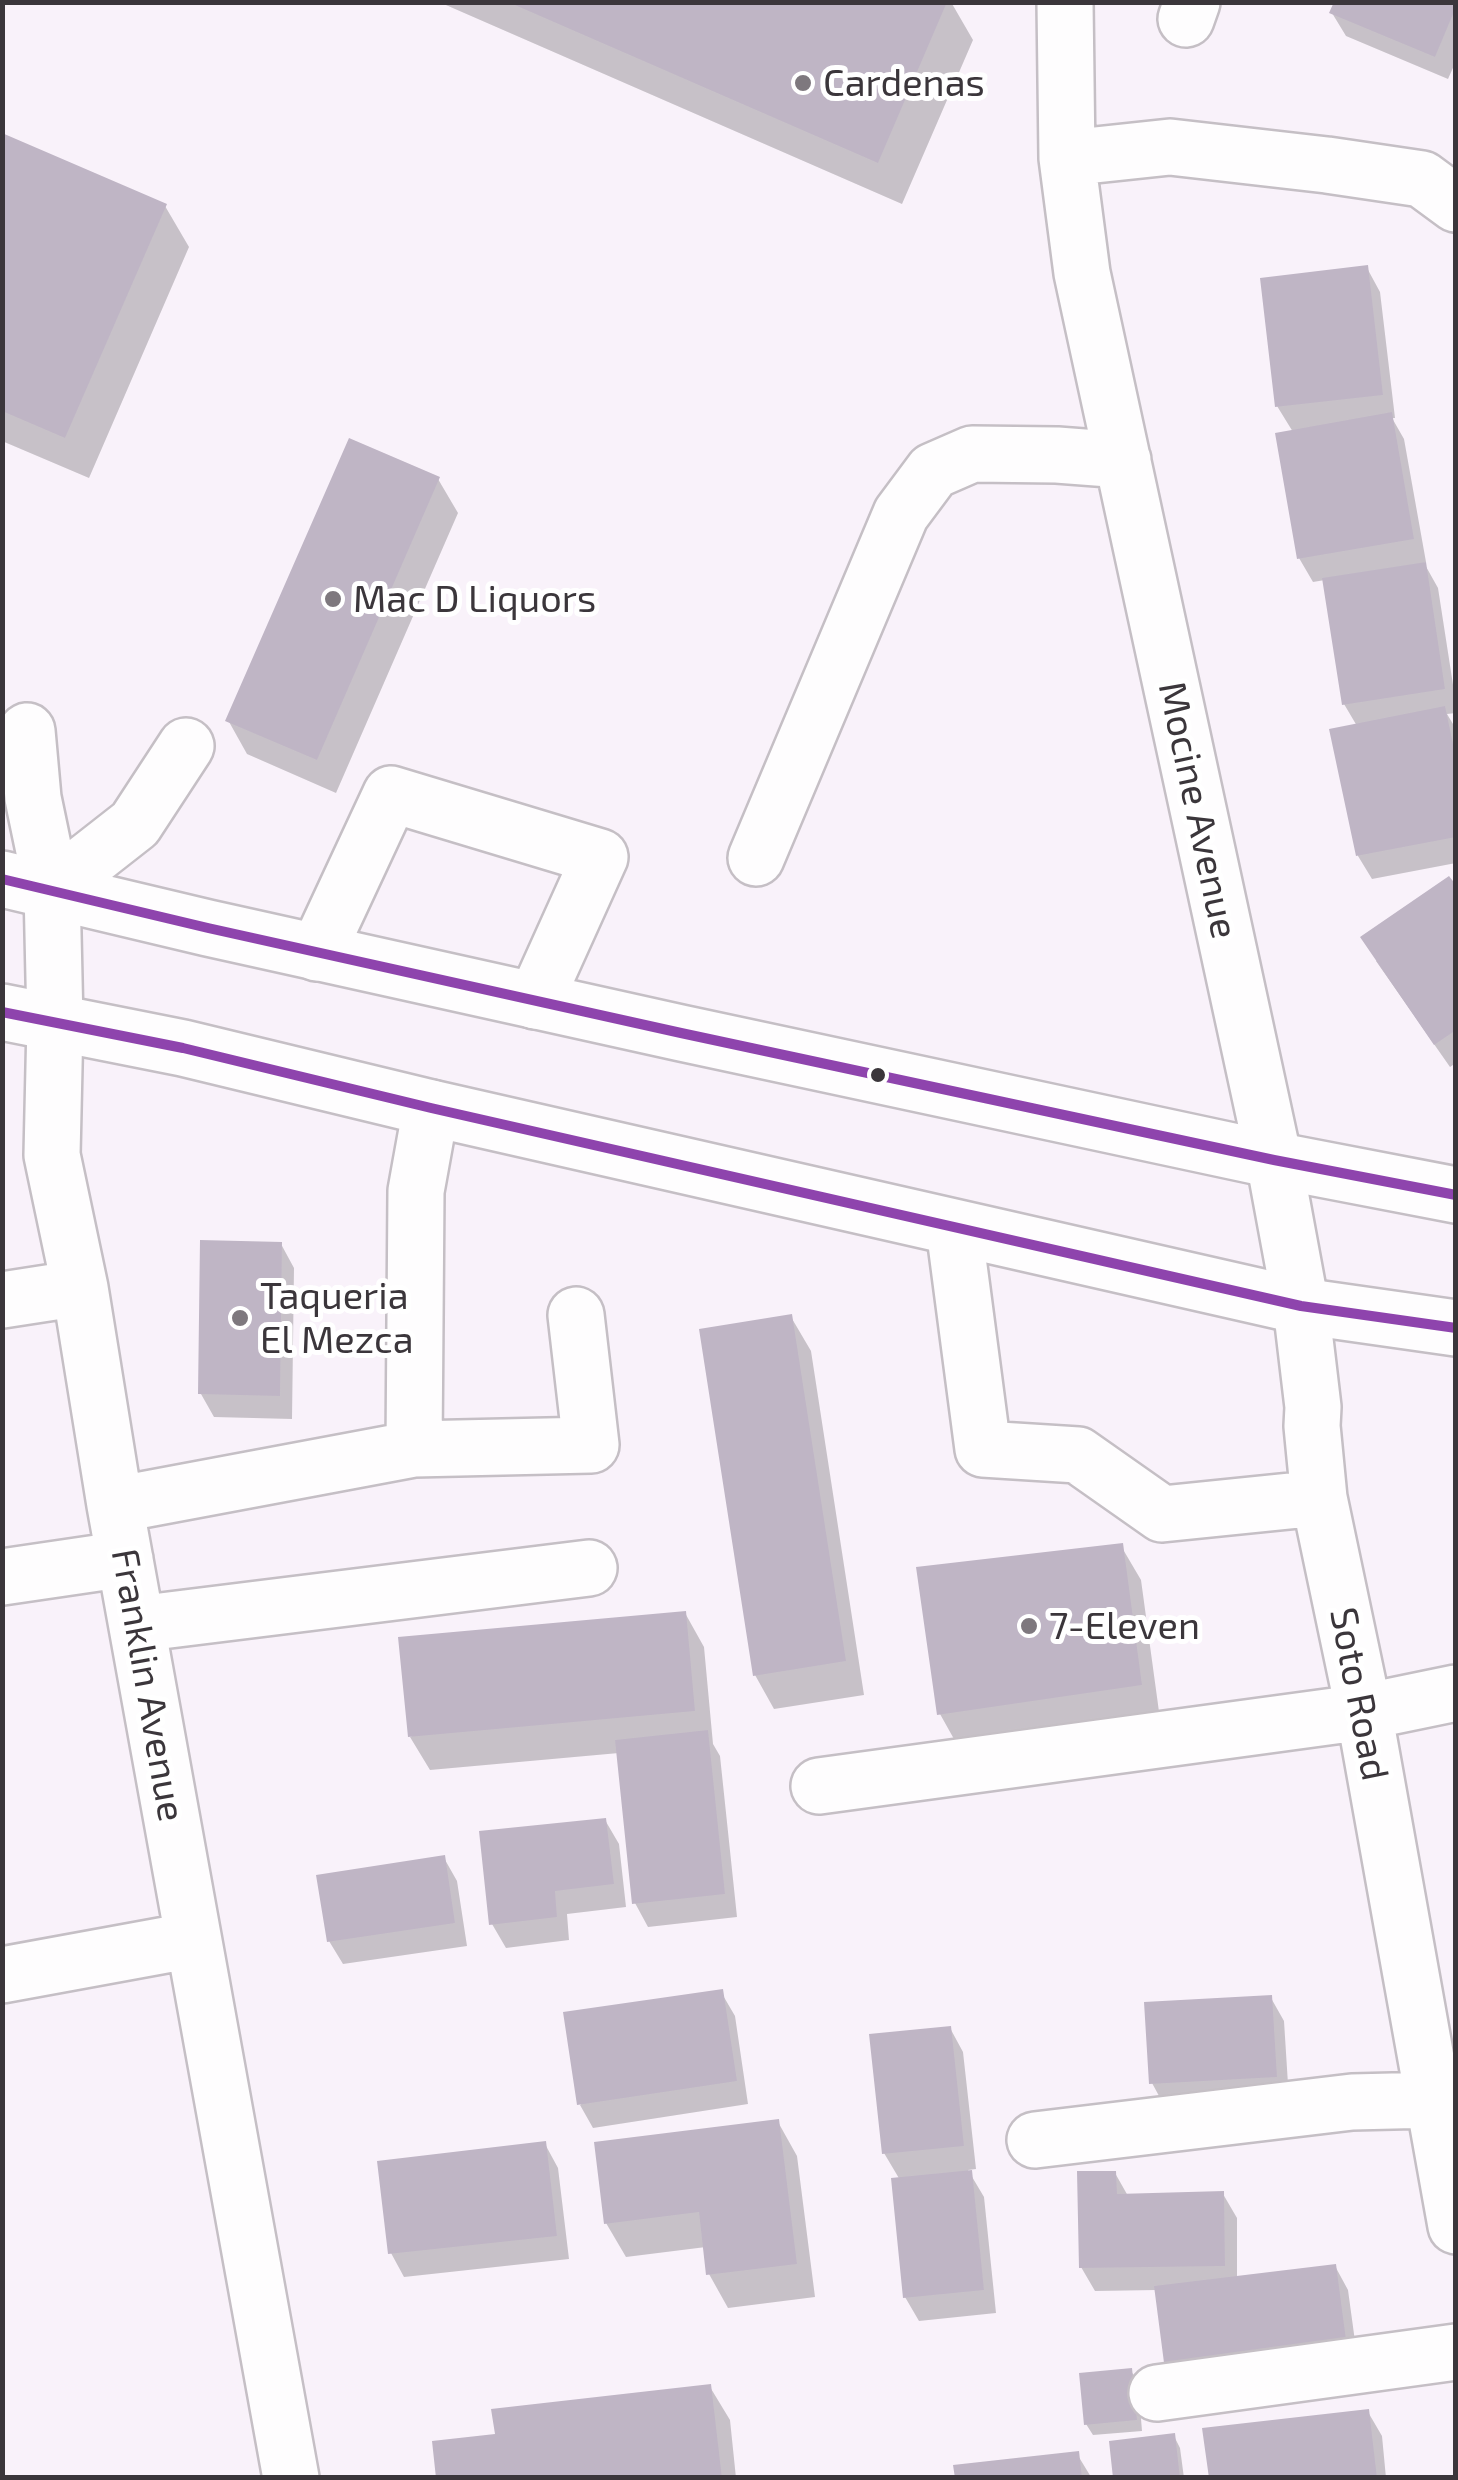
<!DOCTYPE html>
<html>
<head>
<meta charset="utf-8">
<style>
  body { margin:0 }
  #map { position:relative; width:1458px; height:2480px; overflow:hidden; background:#f9f2fa; font-family:"Exo 2",sans-serif }
  canvas { display:block }
  .frame { position:absolute; inset:0; border:5px solid #3b363b; pointer-events:none }
</style>
</head>
<body>
<div id="map">
<canvas width="1458" height="2480"></canvas>
<div class="frame"></div>
</div>
<script>
const c = document.querySelector('canvas').getContext('2d');
c.lineJoin = 'round';
function paint(path, color) { c.fillStyle = color; c.fill(path, 'evenodd'); }
const shape = rows => new Path2D(rows.map(r => 'M' + r).join(''));
function trace(path, color, width, dash) { c.strokeStyle = color; c.lineWidth = width; c.lineCap = dash ? 'butt' : 'round'; c.setLineDash(dash || []); c.stroke(path); }
function write(font, color, halo, rows, align = 'center') {
  c.font = font + ' "Exo 2",sans-serif'; c.lineWidth = 10; c.setLineDash([]); c.textBaseline = 'middle'; c.strokeStyle = halo; c.fillStyle = color; for (const [text, x, y, turn = 0] of rows) {
    c.save(); c.translate(x, y); c.rotate((+turn || 0) * Math.PI / 180); c.textAlign = isNaN(turn) ? turn : align; if (halo) c.strokeText(text, 0, 0); c.fillText(text, 0, 0); c.restore();
  }
}
const shadow = shape([
  [439,2,951,2,973,40,902,204],
  [1456,2,1456,61,1448,79,1346,36,1332,13],
  [2,135,165,206,189,247,89,478,2,441],
  [1367,268,1380,292,1395,418,1392,418,1404,439,1426,562,1424,563,1438,588,1456,704,1456,713,1447,714,1456,729,1456,863,1372,879,1358,856,1357,726,1344,704,1325,580,1313,582,1299,558,1293,432,1277,406],
  [438,479,458,513,336,793,247,754,228,720],
  [1456,889,1456,1063,1450,1067,1376,961],
  [281,1244,294,1268,292,1419,214,1417,201,1394],
  [791,1317,811,1351,864,1695,774,1709,755,1675],
  [1121,1546,1141,1580,1160,1719,959,1748,940,1714],
  [685,1613,704,1647,713,1744,720,1756,737,1917,648,1927,635,1903,619,1753,430,1770,410,1737],
  [605,1820,619,1844,626,1907,567,1914,569,1940,506,1948,492,1924],
  [444,1858,457,1881,467,1946,343,1964,329,1941],
  [721,1992,735,2016,748,2104,593,2128,580,2105],
  [1271,1998,1284,2021,1289,2100,1165,2107,1152,2083],
  [950,2028,963,2052,976,2169,968,2170,984,2197,996,2313,919,2321,905,2297,900,2180,884,2153],
  [778,2122,797,2156,815,2297,728,2308,709,2274,706,2247,626,2257,606,2223],
  [545,2144,558,2168,569,2259,404,2277,391,2253],
  [1115,2173,1128,2196,1223,2194,1237,2218,1237,2278,1335,2266,1348,2290,1360,2378,1157,2290,1095,2291,1081,2267],
  [1131,2371,1138,2382,1142,2431,1093,2435,1086,2424],
  [710,2387,730,2420,736,2478,439,2478,497,2436],
  [1368,2412,1382,2436,1386,2478,1211,2478],
  [1174,2436,1180,2448,1184,2478,1116,2478],
  [1077,2454,1091,2477,957,2478]
]);
const building = shape([
  [508,2,947,2,878,163],
  [1334,2,1456,2,1456,7,1435,57,1329,13],
  [2,133,167,204,65,438,2,411],
  [1368,265,1383,395,1275,407,1260,278],
  [1392,412,1414,539,1297,559,1275,433],
  [349,438,440,477,317,760,225,721],
  [1426,562,1445,689,1342,705,1322,578],
  [1445,706,1456,758,1456,837,1356,856,1329,729],
  [1449,876,1456,885,1456,1030,1434,1045,1360,937],
  [200,1240,282,1242,280,1396,198,1394],
  [792,1314,846,1661,753,1676,699,1329],
  [1123,1543,1142,1685,937,1715,916,1567],
  [686,1611,695,1711,408,1737,398,1637],
  [708,1730,725,1894,632,1904,615,1740],
  [606,1818,614,1884,555,1891,557,1917,489,1925,479,1831],
  [445,1855,455,1923,327,1942,316,1875],
  [723,1989,737,2081,577,2105,563,2012],
  [1272,1995,1277,2077,1149,2084,1144,2002],
  [951,2026,964,2146,882,2154,869,2034],
  [779,2119,797,2264,706,2275,699,2212,604,2224,594,2142],
  [546,2141,557,2236,388,2254,377,2161],
  [972,2170,984,2290,903,2298,891,2178],
  [1077,2171,1116,2171,1117,2194,1224,2191,1225,2266,1079,2268],
  [1336,2264,1348,2355,1166,2378,1154,2286],
  [1132,2368,1137,2420,1084,2425,1079,2373],
  [711,2384,722,2478,436,2478,432,2441,495,2434,491,2409],
  [1369,2409,1377,2478,1209,2478,1202,2428],
  [1175,2433,1180,2478,1113,2478,1109,2441],
  [1079,2451,1082,2478,955,2478,953,2465]
]);
const minor = shape([
  [1065,2,1067,158,1082,273,1274,1160,1301,1306,1313,1407,1312,1426,1319,1498,1364,1712,1456,2226],
  [1186,19,1192,2],
  [1067,158,1170,147,1327,165,1422,179,1456,204],
  [27,731,33,798,52,889,55,1023,52,1155,80,1288,115,1505,291,2478],
  [756,858,901,514,933,471,972,454,1057,455,1123,460],
  [52,889,135,824,186,746],
  [317,953,391,794,600,857,535,1001],
  [954,1228,983,1449,1078,1455,1162,1514,1319,1498],
  [2,1300,80,1288],
  [414,1449,591,1445,576,1315],
  [115,1505,414,1449,416,1191,431,1108],
  [2,1577,125,1559],
  [137,1624,589,1568],
  [819,1786,1364,1712,1456,1693],
  [2,1975,193,1940],
  [1035,2140,1352,2102,1434,2100],
  [1157,2393,1456,2352]
]);
const major = shape([
  [2,879,208,928,681,1033,1274,1160,1456,1195],
  [2,1012,183,1048,431,1108,1301,1306,1456,1328]
]);
const bus1 = shape([
  [2,879,208,928,681,1033,1274,1160,1456,1195],
  [2,1012,183,1048,431,1108,1301,1306,1456,1328]
]);
const markers = [
  [803,83,10,"#7e787e"],
  [333,599,10,"#7e787e"],
  [878,1075,9,"#3b363b"],
  [240,1318,10,"#7e787e"],
  [1029,1626,10,"#7e787e"]
];
const poiNames = [
  ["Cardenas",823,83],
  ["Mac D Liquors",353,599],
  ["Taqueria",260,1296],
  ["El Mezca",260,1340],
  ["7-Eleven",1049,1626]
];
const streetNames = [
  ["Mocine Avenue",1198,810,78],
  ["Franklin Avenue",148,1685,80],
  ["Soto Road",1359,1694,79]
];
paint(shadow, '#0003');
paint(building, '#bfb5c5');
trace(minor, '#c5bfc5', 60);
trace(major, '#c5bfc5', 60);
trace(minor, '#fefdfe', 55);
trace(major, '#fefdfe', 55);
trace(bus1, '#8e44ad', 10);
for (const [x, y, r, color] of markers) { const dot = new Path2D(); dot.arc(x, y, r, 0, 2 * Math.PI); c.fillStyle = color; c.fill(dot); trace(dot, '#fff', 4); }
write('38px', '#3b363b', '#fff', poiNames, 'left');
write('38px', '#3b363b', '#fff', streetNames);
</script>
</body>
</html>
